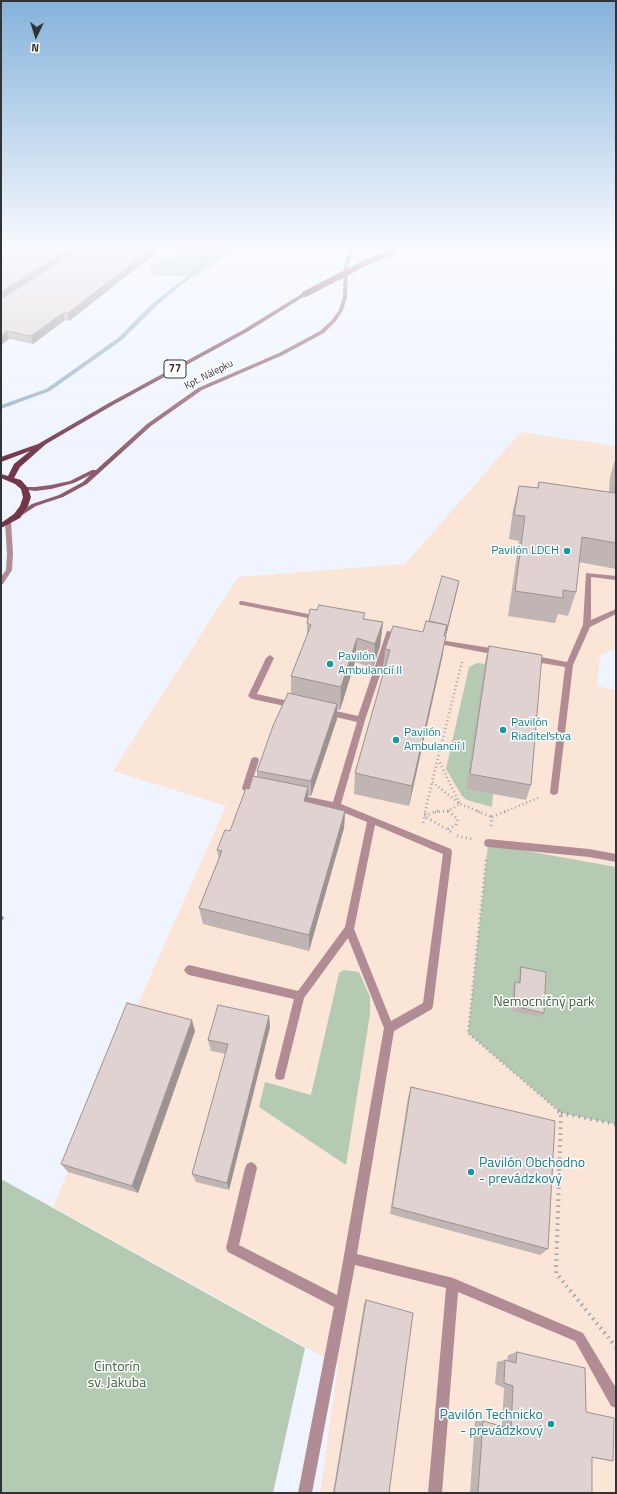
<!DOCTYPE html>
<html>
<head>
<meta charset="utf-8">
<style>
  body { margin:0 }
  #map { position:relative; width:617px; height:1494px; overflow:hidden; background:#eff4fe; font-family:"Titillium Web",sans-serif }
  canvas { display:block }
  .frame { position:absolute; inset:0; border:2px solid #313337; pointer-events:none }
  .north { position:absolute; left:16px; top:16px; width:40px; height:40px; -webkit-text-stroke:3px #fff; paint-order:stroke; rotate:184deg; font-size:11px; font-weight:700; line-height:16px; text-align:center; color:#313337 }
  .north::after { content:''; display:block; margin:auto; width:14px; height:18px; background:#313337; clip-path:polygon(50% 0,100% 100%,50% 72%,0 100%) }
</style>
</head>
<body>
<div id="map">
<canvas width="617" height="1494"></canvas>
<div class="frame"></div>
<div class="north">N</div>
</div>
<script>
const c = document.querySelector('canvas').getContext('2d');
c.lineJoin = 'round';
function paint(path, color) { c.fillStyle = color; c.fill(path, 'evenodd'); }
const shape = rows => new Path2D(rows.map(r => 'M' + r).join(''));
function trace(path, color, width, dash) { c.strokeStyle = color; c.lineWidth = width; c.lineCap = dash ? 'butt' : 'round'; c.setLineDash(dash || []); c.stroke(path); }
function write(font, color, halo, rows, align = 'center') {
  c.font = font + ' "Titillium Web",sans-serif'; c.lineWidth = 3; c.setLineDash([]); c.textBaseline = 'middle'; c.strokeStyle = halo; c.fillStyle = color; for (const [text, x, y, turn = 0] of rows) {
    c.save(); c.translate(x, y); c.rotate((+turn || 0) * Math.PI / 180); c.textAlign = isNaN(turn) ? turn : align; if (halo) c.strokeText(text, 0, 0); c.fillText(text, 0, 0); c.restore();
  }
}
const medical = shape([
  [521,432,616,446,616,648,600,655,597,686,616,690,616,1493,320,1493,338,1365,53,1207,133,1015,226,806,113,771,238,577,405,564]
]);
const green = shape([
  [178,249,238,249,195,277,150,275,150,265,177,256],
  [477,663,485,664,493,794,492,807,467,800,462,796,446,769,469,667],
  [488,844,616,867,616,1124,561,1113,468,1033],
  [344,970,359,972,370,997,370,1014,346,1165,259,1107,265,1082,311,1095,339,973],
  [1,1179,305,1348,273,1493,1,1493]
]);
const stream = shape([
  [204,249,208,249,208,263,156,306,122,340,50,391,1,409,1,405,46,389,118,338,152,304,205,262,204,249]
]);
const pathFar2 = shape([
  [462,662,432,782,460,804,480,812],
  [448,811,449,812],
  [425,812,432,782],
  [435,812,448,811,460,804,439,761],
  [504,812,538,798]
]);
const pathFar1 = shape([
  [438,811,424,816,453,833],
  [477,811,492,817],
  [423,823,426,811],
  [491,826,492,817,506,811],
  [448,829,456,825,458,819,448,811],
  [457,836,472,839],
  [486,860,468,1033,560,1112]
]);
const path = shape([
  [558,1111,561,1113,556,1273,616,1347],
  [561,1113,616,1124]
]);
const service = shape([
  [586,573,616,576,616,580,591,577,591,620,616,609,616,614,590,627,573,665,558,792,557,794,554,795,551,794,550,792,565,667,530,661,526,658,530,655,567,662,583,625,586,573],
  [240,601,242,601,318,616,321,618,318,620,242,605,240,605,239,603,240,601],
  [387,631,401,633,405,635,401,637,393,636,365,720,341,804,451,849,452,852,433,1006,432,1009,394,1031,357,1254,453,1278,583,1333,616,1388,616,1408,611,1406,575,1341,458,1292,442,1493,428,1493,446,1288,355,1265,312,1493,298,1493,334,1307,228,1252,226,1248,245,1168,247,1164,251,1162,255,1164,257,1168,239,1245,337,1295,384,1028,348,938,304,998,285,1075,284,1079,280,1080,276,1079,275,1075,294,999,189,975,186,973,184,970,186,967,189,965,298,991,345,927,367,822,335,809,299,801,296,800,295,798,296,796,299,795,333,802,357,722,327,715,323,712,327,709,358,716,387,631],
  [375,825,443,854,423,1003,391,1021,354,929,375,825],
  [431,639,434,639,497,649,501,652,497,655,434,643,431,643,430,641,431,639],
  [270,655,274,658,257,694,297,703,298,705,297,707,294,708,252,699,248,696,266,658,270,655],
  [255,757,258,758,259,760,251,785,263,788,264,790,263,792,260,793,246,791,243,790,242,788,251,760,252,758,255,757],
  [488,839,589,849,616,854,616,862,589,857,488,847,485,846,484,843,485,840,488,839]
]);
const tertiary = shape([
  [8,520,11,522,13,554,12,570,3,584,1,584,1,577,6,570,7,554,5,522,8,520]
]);
const secondary = shape([
  [349,249,353,249,348,267,347,297,343,310,336,321,324,333,283,355,202,390,151,426,87,484,63,497,36,506,19,517,15,517,15,515,32,504,59,495,83,482,90,475,74,483,51,489,35,491,22,489,22,487,35,487,51,485,70,481,92,470,96,470,147,424,198,388,279,353,320,331,332,320,339,310,343,297,344,267,349,249]
]);
const primary = shape([
  [303,293,308,294,247,332,113,405,46,444,20,467,14,478,21,480,28,488,31,497,28,506,20,518,1,528,1,523,14,514,20,506,23,497,21,489,15,484,1,478,1,474,8,476,14,464,30,451,1,462,1,457,38,444,109,403,243,330,303,293]
]);
const primaryBridge = shape([
  [305,294,365,263,396,250]
]);
const wall = shape([
  [1,250,160,250,69,321,65,320,33,344,9,339,1,345],
  [616,457,616,569,579,562,576,592,568,616,558,614,555,623,508,616,519,541,509,539,513,510,519,486,537,488,539,482,609,492,610,477],
  [459,581,446,636,442,658,409,806,354,794,355,773,385,671,383,671,385,649,423,632],
  [317,610,383,622,380,646,373,668,355,662,340,710,337,710,337,719,311,796,308,796,308,802,345,811,344,828,309,951,203,924,199,908,219,859,217,850,230,831,249,789,257,777,257,771,291,694,291,676,307,636,307,623],
  [489,646,531,785,526,800,466,789,485,662],
  [521,967,544,1013,541,1017,512,1011,513,986,515,982,518,983,519,972],
  [269,1016,270,1027,229,1190,196,1182,192,1174,226,1054,211,1051,208,1040],
  [195,1031,138,1193,68,1172,61,1164],
  [411,1087,548,1249,540,1255,390,1214,408,1097],
  [366,1300,389,1493,333,1493,364,1304],
  [517,1352,586,1412,613,1461,592,1458,592,1493,470,1493,475,1421,483,1421,502,1426,504,1388,495,1384,497,1362,505,1360,507,1361,508,1355]
]);
const shadedWall = shape([
  [68,250,78,250,1,301,1,292],
  [150,250,160,250,69,321,68,313],
  [63,313,65,320,33,344,31,336],
  [7,331,9,339,1,345,1,336],
  [459,581,458,587,445,639,446,633],
  [383,622,380,646,373,668,375,644],
  [446,636,442,658,409,806,412,786],
  [357,638,355,662,340,710,341,687],
  [337,704,337,719,311,796,311,781],
  [308,787,308,805,304,801],
  [345,811,344,828,309,951,309,935],
  [1,914,4,918,1,922],
  [269,1016,270,1027,229,1190,227,1183],
  [192,1020,195,1031,138,1193,132,1186]
]);
const building = shape([
  [1,250,68,250,1,292,1,250],
  [77,250,150,250,68,313,63,313,31,336,7,331,1,336,1,299,69,256,77,250],
  [616,474,616,543,582,537,576,592,563,590,563,598,515,591,525,516,514,515,519,486,538,488,539,482,615,493,616,474],
  [442,576,459,581,446,633,447,625,429,621,442,576],
  [319,605,365,613,363,619,383,622,375,644,357,638,341,687,291,676,311,625,307,623,310,609,317,610,319,605],
  [426,621,447,625,444,636,446,636,412,786,355,773,390,650,385,649,393,626,423,632,426,621],
  [489,646,542,655,531,785,470,774,489,646],
  [288,693,337,704,311,781,257,771,273,726,288,693],
  [253,776,308,787,304,801,345,811,309,935,199,908,222,851,217,850,225,830,230,831,246,788,249,789,253,776],
  [521,967,546,972,544,1013,514,1006,515,982,520,983,521,967],
  [127,1003,192,1020,132,1186,61,1164,127,1003],
  [218,1005,269,1016,227,1183,192,1174,228,1044,208,1040,218,1005],
  [411,1087,555,1121,548,1249,392,1207,411,1087],
  [366,1300,413,1313,389,1493,334,1493,366,1300],
  [517,1352,585,1368,586,1412,614,1418,613,1461,592,1457,592,1493,478,1493,483,1421,511,1429,513,1386,504,1383,505,1360,516,1363,517,1352]
]);
const markers = [
  [567,551,4,"#0f9aa8"],
  [330,664,4,"#0f9aa8"],
  [503,730,4,"#0f9aa8"],
  [396,740,4,"#0f9aa8"],
  [471,1172,4,"#0f9aa8"],
  [551,1424,4,"#0f9aa8"]
];
const farStreetnames = [
  ["Kpt. Nálepku",209,375,-27]
];
const shields = [
  [175,369,22]
];
const shieldNames = [
  ["77",175,369]
];
const cultureNames = [
  ["Pavilón LDCH",559,551,"right"],
  ["Pavilón",338,657],
  ["Ambulancií II",338,671],
  ["Pavilón",511,723],
  ["Riaditeľstva",511,737],
  ["Pavilón",404,733],
  ["Ambulancií I",404,747]
];
const nearParknames = [
  ["Nemocničný park",544,1003],
  ["Cintorín",117,1368],
  ["sv. Jakuba",117,1384]
];
const nearCulturenames = [
  ["Pavilón Obchodno",479,1164],
  ["- prevádzkový",479,1180],
  ["Pavilón Technicko",543,1416,"right"],
  ["- prevádzkový",543,1432,"right"]
];
paint(medical, '#fae5d7');
paint(green, '#b5cab2');
paint(stream, '#92afc4');
trace(pathFar2, '#9fa3aa', 2.5, [1, 3]);
trace(pathFar1, '#9fa3aa', 3, [1, 3.5]);
trace(path, '#9fa3aa', 4, [1.5, 4.5]);
paint(service, '#b18c95');
paint(tertiary, '#b18c95');
paint(secondary, '#8f5b68');
paint(primary, '#743749');
trace(primaryBridge, '#743749', 6);
paint(wall, '#c0b5b3');
paint(shadedWall, '#9c9392');
paint(building, '#dfd2d0');
trace(building, '#9c9392', 1);
const sky = c.createLinearGradient(0, 0, 0, 459);
sky.addColorStop(0, '#85b2da');
sky.addColorStop(0.54, '#f8faff');
sky.addColorStop(1, '#f8faff00');
c.fillStyle = sky;
c.fillRect(0, 0, 617, 459);
for (const [x, y, r, color] of markers) { const dot = new Path2D(); dot.arc(x, y, r, 0, 2 * Math.PI); c.fillStyle = color; c.fill(dot); trace(dot, '#fff', 1.5); }
write('10px', '#313337', '#fff', farStreetnames);
for (const [x, y, w] of shields) { const box = new Path2D(); box.roundRect(x - w / 2, y - 9, w, 18, 3); c.fillStyle = '#fff'; c.fill(box); trace(box, '#313337', 1); }
write('bold 11px', '#313337', null, shieldNames);
write('12px', '#0d838f', '#fff', cultureNames, 'left');
write('14px', '#3f623b', '#fff', nearParknames);
write('14px', '#0d838f', '#fff', nearCulturenames, 'left');
</script>
</body>
</html>
